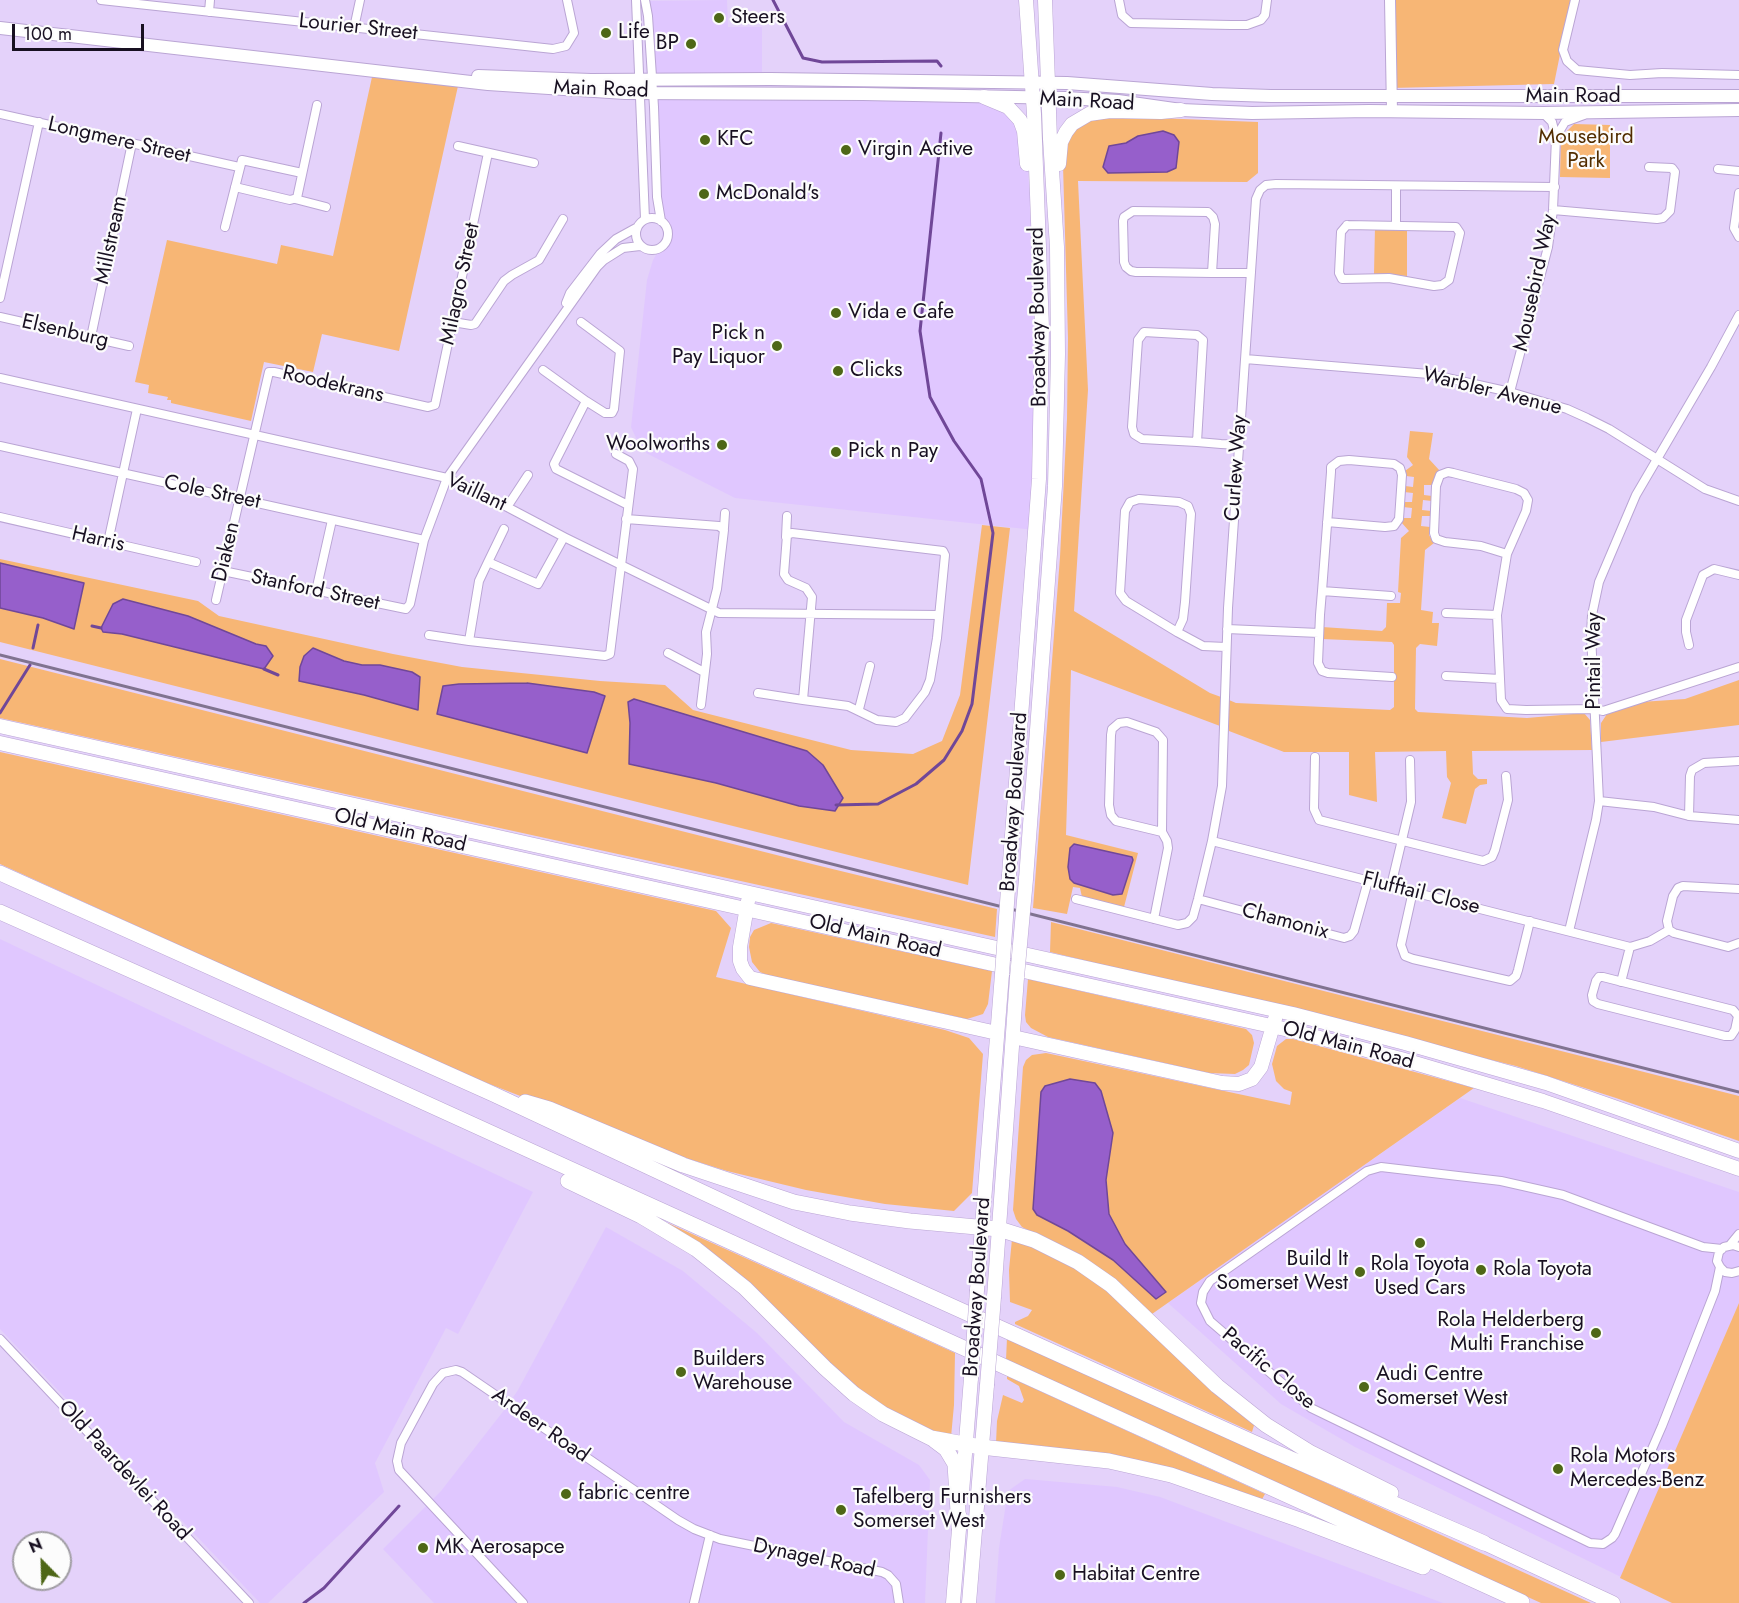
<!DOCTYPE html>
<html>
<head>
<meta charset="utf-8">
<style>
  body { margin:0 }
  #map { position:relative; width:1739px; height:1603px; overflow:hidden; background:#e4d2fa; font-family:Jost,sans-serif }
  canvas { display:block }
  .north { position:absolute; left:12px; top:1531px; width:60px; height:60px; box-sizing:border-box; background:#fcfcfc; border:2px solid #a19ea4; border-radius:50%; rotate:337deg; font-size:16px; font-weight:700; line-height:24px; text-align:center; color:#181021 }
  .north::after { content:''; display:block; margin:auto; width:21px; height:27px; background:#4e6717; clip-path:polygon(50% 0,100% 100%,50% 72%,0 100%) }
  .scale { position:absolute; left:12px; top:24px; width:132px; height:27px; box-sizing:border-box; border:3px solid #181021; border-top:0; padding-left:8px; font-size:18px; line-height:21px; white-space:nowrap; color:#181021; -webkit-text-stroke:4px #fcfcfc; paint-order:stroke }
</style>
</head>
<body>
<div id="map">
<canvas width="1739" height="1603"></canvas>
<div class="north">N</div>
<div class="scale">100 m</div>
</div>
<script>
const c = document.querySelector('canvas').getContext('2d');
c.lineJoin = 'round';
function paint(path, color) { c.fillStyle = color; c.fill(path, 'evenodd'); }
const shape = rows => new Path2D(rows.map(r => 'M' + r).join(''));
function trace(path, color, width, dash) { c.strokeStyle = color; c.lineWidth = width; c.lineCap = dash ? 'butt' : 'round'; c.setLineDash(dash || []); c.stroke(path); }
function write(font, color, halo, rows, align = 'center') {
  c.font = font + ' Jost,sans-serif'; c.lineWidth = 4.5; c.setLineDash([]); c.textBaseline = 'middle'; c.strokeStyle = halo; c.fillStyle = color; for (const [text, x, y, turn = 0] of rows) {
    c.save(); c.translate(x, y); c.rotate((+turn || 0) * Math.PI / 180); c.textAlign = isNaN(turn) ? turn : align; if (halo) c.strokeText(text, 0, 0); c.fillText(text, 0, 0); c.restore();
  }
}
const built = shape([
  [727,0,728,27,762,27,762,78,653,79,646,1],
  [654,93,991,99,1023,131,1037,253,1035,530,735,498,646,453,649,445,636,438,631,427,647,280,653,260,659,250,667,241,669,233,662,220],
  [0,939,533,1192,458,1334,446,1328,375,1463,384,1492,268,1603,260,1603,0,1329],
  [1460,1098,1739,1192,1739,1303,1621,1577,1355,1447,1281,1404,1168,1303],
  [606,1227,683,1271,757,1333,844,1422,919,1465,930,1480,925,1603,434,1603,383,1549,441,1491,505,1409,518,1390],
  [1025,1479,1117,1487,1160,1497,1443,1603,995,1603,999,1548,1008,1491]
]);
const green = shape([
  [1390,0,1571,0,1554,84,1391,88],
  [372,77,458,86,399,351,322,334,313,372,264,362,251,421,171,403,171,400,167,400,168,397,148,393,149,385,135,382,167,240,277,264,281,245,333,256],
  [1107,116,1258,122,1258,173,1247,182,1078,181,1088,390,1074,611,1210,693,1221,697,1220,726,1071,670,1066,835,1138,853,1124,907,1082,897,1080,888,1073,887,1067,914,1033,908,1060,557,1067,419,1068,338,1063,165,1068,140,1078,126,1096,118],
  [1574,124,1610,125,1610,178,1560,177,1561,136,1566,136,1567,131],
  [1375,227,1407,228,1407,276,1374,274],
  [1410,431,1433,433,1429,459,1440,471,1435,476,1433,485,1424,485,1424,495,1432,496,1432,501,1423,500,1422,510,1431,511,1430,516,1422,516,1421,526,1430,527,1429,535,1434,543,1425,550,1421,610,1433,612,1432,623,1439,623,1437,646,1420,644,1416,648,1415,709,1418,712,1527,718,1584,713,1590,720,1592,750,1472,751,1473,774,1478,779,1487,779,1487,784,1480,785,1475,789,1466,824,1442,818,1451,783,1447,777,1446,751,1375,752,1377,802,1349,795,1349,752,1284,752,1229,731,1229,700,1236,703,1390,710,1394,707,1394,645,1392,642,1322,639,1322,627,1382,631,1386,627,1387,603,1400,603,1401,593,1398,592,1401,538,1409,531,1401,522,1402,518,1411,518,1412,508,1403,507,1403,502,1412,502,1413,493,1404,492,1405,486,1413,487,1414,477,1406,476,1405,471,1413,465,1407,457],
  [982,525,1010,528,968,885,0,642,0,608,43,618,74,629,84,584,0,563,0,559,198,601,219,616,393,654,462,667,600,681,665,685,693,710,851,750,913,754,942,741,960,695],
  [123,600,188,616,256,644,266,646,264,669,122,634,103,632,101,628,113,604],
  [313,649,344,661,362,665,380,665,411,672,364,695,325,686],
  [527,683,594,692,604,696,587,753,437,714],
  [634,699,807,751,799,806,716,783,630,723,628,702],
  [0,659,816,865,997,909,995,937,0,718],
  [1739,680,1739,725,1601,742,1601,723,1607,714,1641,702,1685,699],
  [0,752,716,911,731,928,716,977,945,1030,969,1038,983,1054,972,1193,954,1211,885,1204,806,1190,727,1171,654,1148,456,1071,0,864],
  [1051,922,1739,1096,1739,1141,1616,1098,1516,1066,1050,952],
  [771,923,992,971,988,1004,983,1014,967,1019,767,975,760,972,752,962,749,947,750,937,754,930],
  [1028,979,1246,1029,1252,1035,1254,1043,1249,1065,1243,1070,1235,1074,1209,1073,1048,1037,1031,1028,1026,1022,1025,1015],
  [1286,1039,1293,1039,1474,1088,1152,1314,1043,1238,1022,1227,1016,1219,1013,1210,1023,1067,1026,1060,1032,1055,1046,1053,1290,1105,1292,1092,1284,1089,1276,1081,1272,1064,1277,1046],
  [668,1223,955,1353,954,1405,951,1437,940,1435,913,1424,862,1393,667,1225],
  [1012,1239,1027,1243,1086,1272,1255,1422,1252,1432,1015,1324,1015,1322,1028,1316,1032,1310,1010,1302,1009,1270],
  [1739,1303,1739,1603,1672,1603,1620,1578],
  [1007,1338,1591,1603,1541,1603,1006,1360],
  [1007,1376,1265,1494,1261,1501,996,1443,997,1421,1003,1395,1022,1403,1024,1400,1019,1386,1007,1379]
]);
const water = shape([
  [1163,131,1174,135,1179,142,1176,168,1167,172,1108,173,1103,167,1109,146,1126,143,1138,136,1163,131],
  [0,563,84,583,74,629,43,618,0,608,0,563],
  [123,599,188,616,256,644,266,646,273,656,264,669,122,634,103,632,101,628,113,604,123,599],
  [313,648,344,661,362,665,380,665,412,672,420,677,418,710,364,695,299,681,300,667,304,656,313,648],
  [527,683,594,692,605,696,587,753,437,714,443,686,459,684,527,683],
  [634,699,807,751,823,765,843,798,835,811,799,806,716,783,629,764,630,723,628,702,634,699],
  [1074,844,1132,857,1133,860,1122,894,1113,895,1074,883,1070,879,1068,867,1070,848,1074,844],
  [1070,1079,1095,1083,1101,1091,1113,1133,1106,1180,1109,1214,1125,1244,1166,1292,1156,1299,1113,1260,1068,1231,1037,1215,1033,1209,1041,1092,1045,1086,1070,1079]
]);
const stream = shape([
  [773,0,803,58,822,62,937,61,941,66],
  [92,626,101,628],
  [33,648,38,625],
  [264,669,278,675],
  [0,713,30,665],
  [836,805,878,804,916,784,944,760,962,731,972,704,993,533,981,479,954,441,930,397,920,331,941,133],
  [304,1603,324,1588,399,1506]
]);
const minor = shape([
  [101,0,553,49,566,46,574,33,567,0],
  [636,0,645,219],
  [645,0,648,16,654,107,657,197,661,221],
  [1119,0,1122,15,1131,23,1231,25,1247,25,1261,20,1265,15,1267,0],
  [1575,0,1563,50,1567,61,1577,70,1630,75,1662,73,1739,75],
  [209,12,210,0],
  [354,28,360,0],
  [0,114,239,167],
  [1556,137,1565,122,1584,115],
  [458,146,534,163],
  [1718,169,1739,171],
  [235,187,290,200,297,198,317,105],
  [1739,193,1734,228,1739,237],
  [295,199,326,207],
  [1553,210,1657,219,1663,218,1670,211,1675,172,1672,168,1649,167],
  '636 234a16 16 0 1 1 32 0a16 16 0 1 1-32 0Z',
  [1347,225,1456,227,1460,233,1449,280,1442,285,1434,286,1389,278,1342,279,1339,273,1341,232,1347,225],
  [1396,225,1396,186],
  [225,227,242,160,302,173],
  [1212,273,1215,224,1213,217,1208,212,1133,211,1124,217,1123,221,1124,262,1126,267,1131,271,1136,272,1148,272,1212,273,1251,273],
  [0,298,39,122],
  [566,303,570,293,600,254,616,239,636,228],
  [0,317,129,346],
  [453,322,471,325,475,324,504,281,512,275,539,260,563,219],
  [581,322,620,351,614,409,612,413,605,413,586,401,554,464,556,469,628,505],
  [91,337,132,143],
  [1245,359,1429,374,1510,392,1567,409,1587,418,1609,429,1705,489,1739,501],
  [543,370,586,401],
  [0,378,447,478,473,489,564,537,719,613,939,615],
  [1510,392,1548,247,1553,210,1556,138,1552,122,1543,113],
  [1197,442,1203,340,1197,335,1144,332,1138,340,1132,427,1134,434,1142,439,1197,442,1221,444,1239,445],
  [0,446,424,540],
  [1139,499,1179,502,1188,506,1191,514,1185,602,1183,619,1177,632,1126,601,1120,593,1125,511,1130,502,1139,499],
  [507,507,528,475],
  [0,517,196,562],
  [626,519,719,526,724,530,717,589,706,632,707,654,701,705],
  [1327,522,1385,527,1394,526,1399,519,1402,475,1400,468,1394,464,1349,460,1339,461,1331,467,1331,472,1322,591,1320,615,1318,663,1322,671,1328,673,1392,677],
  [724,528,725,513],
  [564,537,538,584,488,562,479,581,469,641,605,656,610,654,633,469,629,461,616,454],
  [786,537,787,516],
  [108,542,137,409],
  [1507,554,1481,546,1445,542,1436,539,1434,533,1436,486,1440,475,1448,472,1453,473,1516,489,1524,493,1528,500,1526,511,1507,554,1497,615,1501,700,1507,709,1526,710,1595,709,1603,711,1739,667],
  [488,562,504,529],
  [223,571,406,609,410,604,424,540,447,478,597,267,604,260,623,248,640,246],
  [316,591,332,520],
  [1322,591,1391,596],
  [216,600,269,372,274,372,428,407,435,405,488,153],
  [1446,613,1497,615],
  [1227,629,1319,633],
  [1177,632,1203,646,1226,647],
  [429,635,469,641],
  [1689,645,1686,632,1686,620,1703,575,1714,569,1739,575],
  [668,653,704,672],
  [1446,676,1500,679],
  [758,693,803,700,848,706,877,720,896,722,905,718,925,692,930,680,937,638,945,555,943,551,792,533,787,535,784,574,788,580,806,588,812,597,803,700],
  [859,709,870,666],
  [1315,757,1314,809,1319,820,1483,861,1492,857,1495,850,1508,800,1506,776],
  [1599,801,1654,807,1689,816,1739,820],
  [1689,816,1690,776,1692,770,1704,763,1739,761],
  [1212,841,1630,947,1650,941,1669,930],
  [1391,886,1411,802,1410,760],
  [1739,889,1683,886,1678,888,1673,896,1667,921,1669,930,1674,933,1728,947,1739,943],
  [1413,891,1401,945,1405,956,1413,959,1510,981,1516,976,1518,970,1530,921],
  [1076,899,1178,925,1187,923,1193,917,1198,899,1212,841,1222,786,1228,608,1256,199,1260,190,1266,185,1276,184,1555,187],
  [1198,899,1344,938,1350,936,1354,931,1368,881],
  [1154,919,1168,848,1167,841,1162,832,1163,740,1156,732,1127,722,1119,723,1112,729,1111,735,1109,805,1111,815,1116,821,1162,832],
  [1569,931,1596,820,1599,801,1591,634,1592,615,1599,582,1636,495,1711,367,1739,315],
  [1599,977,1603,977,1733,1010,1738,1016,1735,1030,1731,1036,1725,1036,1598,1004,1593,1001,1592,995,1596,981,1599,977],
  [1621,982,1630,947],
  [1730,1245,1739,1234],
  [1739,1247,1733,1245,1724,1247,1719,1252,1717,1261,1720,1267,1725,1272,1732,1273,1739,1271],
  [1720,1267,1715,1291,1662,1426,1615,1534,1612,1538,1603,1544,1590,1543,1311,1408,1210,1321,1201,1303,1203,1292,1210,1281,1367,1171,1381,1167,1501,1181,1563,1195,1703,1247,1722,1249],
  [0,1339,249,1603],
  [523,1603,399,1470,397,1461,401,1443,433,1384,443,1373,456,1370,462,1372,678,1520,694,1529,720,1539,882,1572,888,1575,896,1584,899,1603],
  [694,1603,710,1535]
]);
const tertiary = shape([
  [1390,0,1392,111]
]);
const secondary = shape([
  [0,28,488,84,625,93,863,94,1066,98,1118,101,1181,110,1252,113,1369,111,1543,113,1739,110],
  [478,76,591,80,770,79,1067,83,1212,94,1271,96,1739,96]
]);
const primary = shape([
  [984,97,1008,107,1020,120,1024,131,1027,164],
  [1059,164,1061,142,1066,132,1072,124,1089,114,1110,111,1161,112,1181,110],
  [0,726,1293,1014,1405,1043,1546,1083,1739,1151],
  [0,743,1289,1030,1401,1059,1543,1101,1739,1169],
  [1009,875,1039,479,1042,328,1034,114,1026,0],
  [1026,879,1055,486,1058,354,1057,247,1050,139,1045,0],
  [748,901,740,947,740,961,743,969,750,978,997,1033],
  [1013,1037,1222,1083,1239,1084,1252,1079,1261,1067,1275,1019],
  [977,1290,1002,974],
  [994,1297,1017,977],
  [962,1492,971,1378],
  [953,1603,960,1517],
  [969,1603,987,1385]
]);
const trunk = shape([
  [1484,1543,1613,1603]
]);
const motorway = shape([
  [0,873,493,1094,794,1235,1266,1448,1484,1543],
  [0,912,265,1030,1522,1602],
  [525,1102,549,1109,683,1165,794,1202,850,1213,910,1221,999,1229,1034,1240,1078,1262,1111,1285,1217,1386,1266,1425,1311,1453,1391,1493],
  [568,1181,641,1216,696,1249,745,1288,825,1368,854,1394,883,1414,931,1438,981,1447,1109,1461,1171,1475,1300,1520,1423,1567],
  [934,1440,946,1449,955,1464,959,1527]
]);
const rail = shape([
  [0,655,1739,1092]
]);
const primaryBridge = shape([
  [1002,974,1009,875],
  [1017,977,1026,879],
  [971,1378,977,1290],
  [987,1385,994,1297]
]);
const markers = [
  [719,18,6,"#4e6717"],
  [606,33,6,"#4e6717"],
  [691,44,6,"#4e6717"],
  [705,140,6,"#4e6717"],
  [846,150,6,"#4e6717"],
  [704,194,6,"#4e6717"],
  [836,313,6,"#4e6717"],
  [777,346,6,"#4e6717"],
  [838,371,6,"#4e6717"],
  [722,445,6,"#4e6717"],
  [836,452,6,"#4e6717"],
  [1420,1243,6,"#4e6717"],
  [1481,1270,6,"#4e6717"],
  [1360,1272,6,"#4e6717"],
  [1596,1333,6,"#4e6717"],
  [681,1372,6,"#4e6717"],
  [1364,1387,6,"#4e6717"],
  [1558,1469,6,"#4e6717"],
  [566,1494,6,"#4e6717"],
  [841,1510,6,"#4e6717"],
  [423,1548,6,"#4e6717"],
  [1060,1575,6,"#4e6717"]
];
const poiNames = [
  ["Steers",731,18],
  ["Life",618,33],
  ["BP",679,44,"right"],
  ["KFC",717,140],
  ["Virgin Active",858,150],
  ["McDonald's",716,194],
  ["Vida e Cafe",848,313],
  ["Pick n",765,334,"right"],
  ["Pay Liquor",765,358,"right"],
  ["Clicks",850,371],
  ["Woolworths",710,445,"right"],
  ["Pick n Pay",848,452],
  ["Build It",1348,1260,"right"],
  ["Somerset West",1348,1284,"right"],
  ["Rola Toyota",1420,1265,"center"],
  ["Used Cars",1420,1289,"center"],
  ["Rola Toyota",1493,1270],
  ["Rola Helderberg",1584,1321,"right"],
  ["Multi Franchise",1584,1345,"right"],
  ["Builders",693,1360],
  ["Warehouse",693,1384],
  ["Audi Centre",1376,1375],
  ["Somerset West",1376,1399],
  ["Rola Motors",1570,1457],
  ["Mercedes-Benz",1570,1481],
  ["fabric centre",578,1494],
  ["Tafelberg Furnishers",853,1498],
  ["Somerset West",853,1522],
  ["MK Aerosapce",435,1548],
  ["Habitat Centre",1072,1575]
];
const streetNames = [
  ["Lourier Street",358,28,6],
  ["Main Road",601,90,2],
  ["Main Road",1573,97],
  ["Main Road",1087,102,3],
  ["Longmere Street",119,141,13],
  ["Millstream",112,240,-78],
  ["Mousebird Way",1536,283,-78],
  ["Milagro Street",461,284,-78],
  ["Broadway Boulevard",1039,317,-91],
  ["Elsenburg",65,332,13],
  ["Roodekrans",333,385,13],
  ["Warbler Avenue",1492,392,14],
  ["Curlew Way",1237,468,-86],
  ["Cole Street",212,493,12],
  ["Vaillant",476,493,25],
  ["Harris",98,540,13],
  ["Diaken",227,552,-77],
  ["Stanford Street",315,591,12],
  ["Pintail Way",1595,661,-90],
  ["Broadway Boulevard",1015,802,-86],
  ["Old Main Road",400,831,13],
  ["Flufftail Close",1421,894,14],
  ["Chamonix",1285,922,15],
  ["Old Main Road",875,937,13],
  ["Old Main Road",1348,1046,15],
  ["Broadway Boulevard",978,1287,-86],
  ["Pacific Close",1268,1369,40],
  ["Ardeer Road",540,1426,35],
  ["Old Paardevlei Road",124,1471,47],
  ["Dynagel Road",814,1559,12]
];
const parkNames = [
  ["Mousebird",1586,138],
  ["Park",1586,162]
];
paint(built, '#e0c7ff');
paint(green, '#f7b675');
paint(water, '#965fcb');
trace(water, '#704798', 1.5);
trace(stream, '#704798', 3);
trace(minor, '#baa5d4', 10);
trace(tertiary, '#baa5d4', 12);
trace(secondary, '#baa5d4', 14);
trace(primary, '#baa5d4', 15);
trace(trunk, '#baa5d4', 15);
trace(motorway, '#baa5d4', 16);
trace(minor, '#fff', 8);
trace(tertiary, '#fff', 10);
trace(secondary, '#fff', 12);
trace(primary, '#fff', 14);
trace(trunk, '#fff', 14);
trace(motorway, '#fff', 15);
trace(rail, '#807390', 3);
trace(primaryBridge, '#baa5d4', 15, []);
trace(primaryBridge, '#fff', 14);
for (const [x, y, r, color] of markers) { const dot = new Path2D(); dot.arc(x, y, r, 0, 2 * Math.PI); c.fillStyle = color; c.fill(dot); trace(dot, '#fcfcfc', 2); }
write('21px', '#181021', '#fcfcfc', poiNames, 'left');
write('21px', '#181021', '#fcfcfc', streetNames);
write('21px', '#522d00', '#fcfcfc', parkNames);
</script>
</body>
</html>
